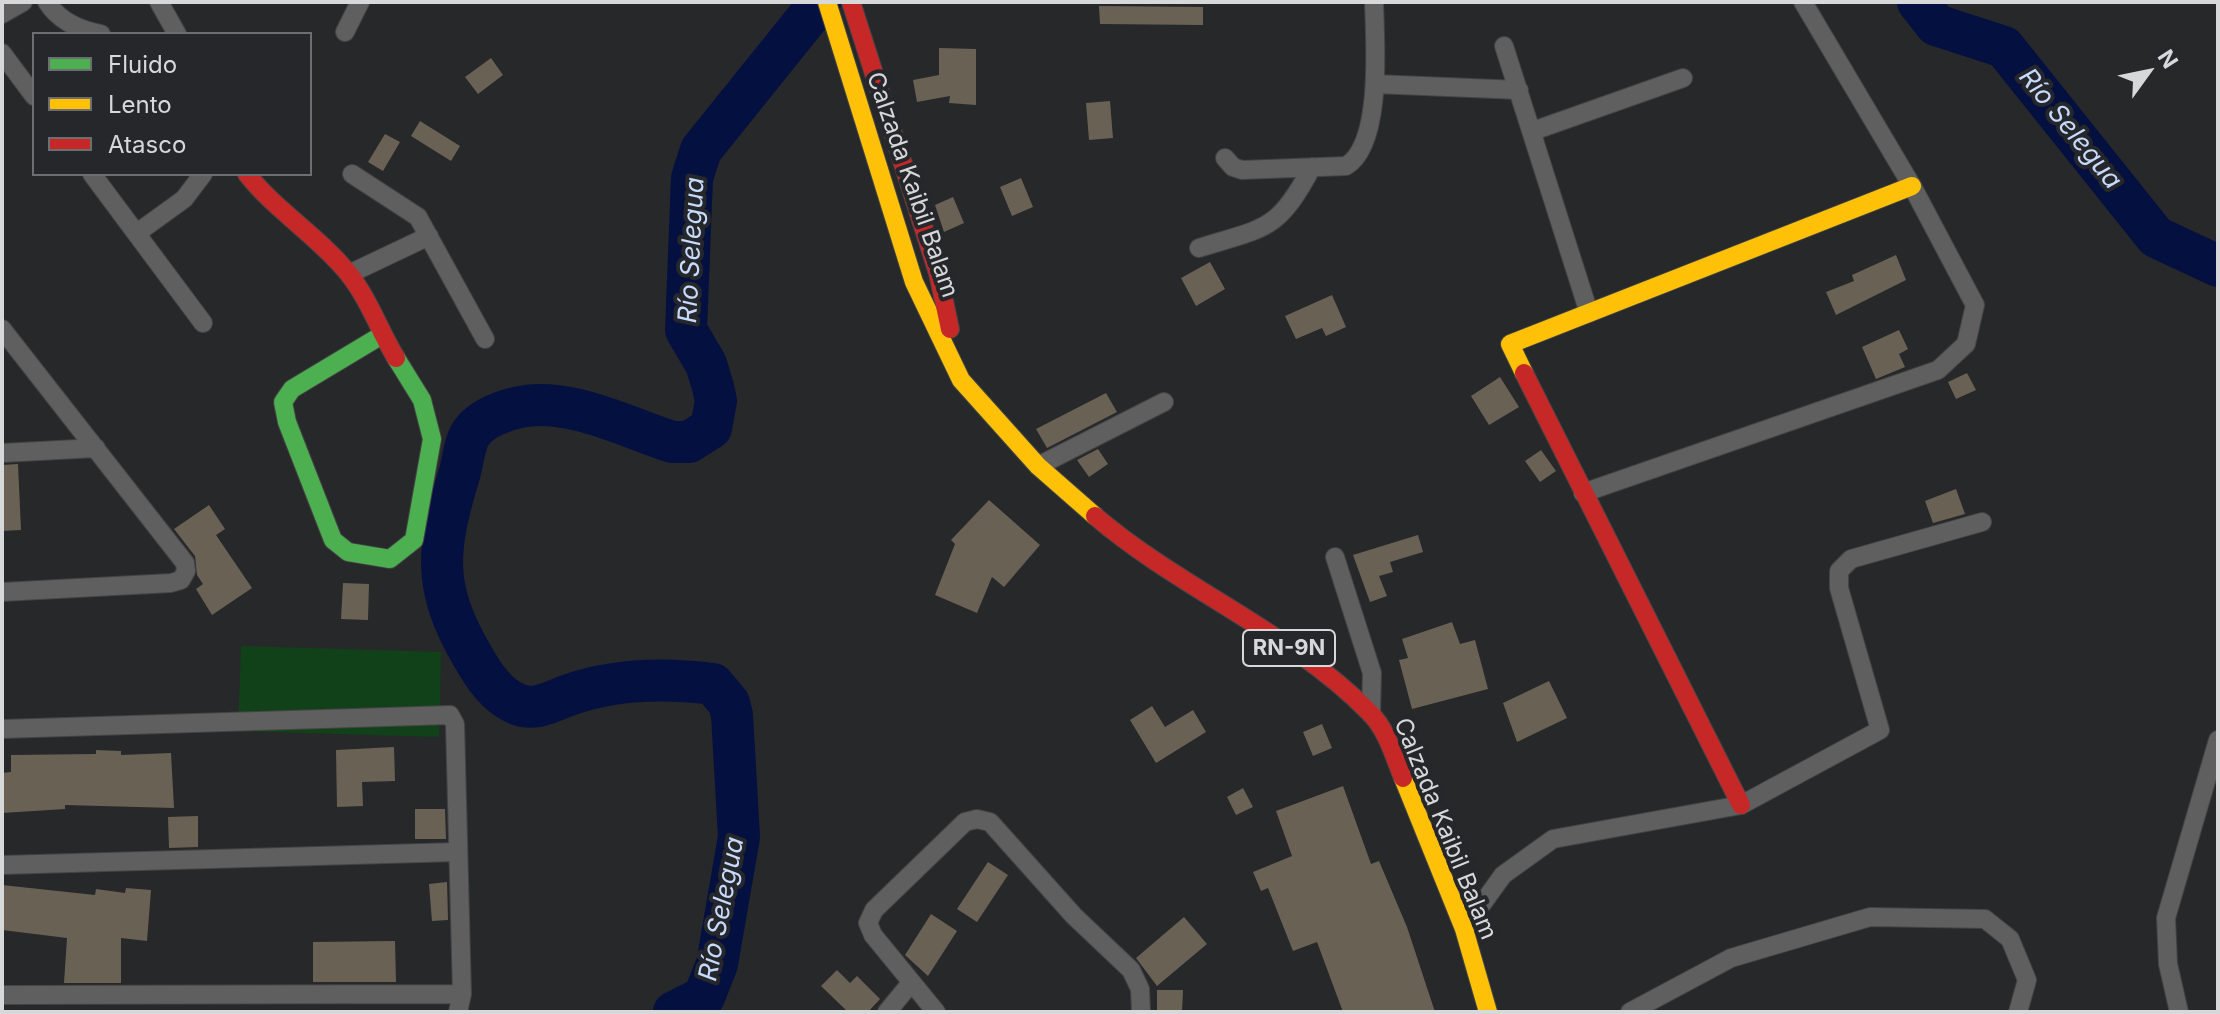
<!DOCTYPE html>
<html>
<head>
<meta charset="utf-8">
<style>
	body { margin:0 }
	#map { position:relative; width:2220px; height:1014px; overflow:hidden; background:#27282a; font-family:Inter,sans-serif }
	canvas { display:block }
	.frame { position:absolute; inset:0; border:4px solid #d7d8da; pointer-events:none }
	.legend { position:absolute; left:32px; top:32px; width:280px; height:144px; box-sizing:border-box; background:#26272b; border:2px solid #6d6e71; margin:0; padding:10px 14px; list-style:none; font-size:24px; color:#d7d8da }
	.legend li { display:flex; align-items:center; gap:16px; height:40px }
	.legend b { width:40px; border:2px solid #6d6e71 }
	.north { position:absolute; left:2108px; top:32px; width:80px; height:80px; -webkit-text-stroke:6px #26272b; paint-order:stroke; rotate:57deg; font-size:22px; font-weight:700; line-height:32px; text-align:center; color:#d7d8da }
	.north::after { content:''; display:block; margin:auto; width:28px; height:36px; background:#d7d8da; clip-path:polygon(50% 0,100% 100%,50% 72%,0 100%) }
</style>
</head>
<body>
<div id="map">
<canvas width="2220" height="1014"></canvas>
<div class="frame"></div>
<ul class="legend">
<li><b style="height:10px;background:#4caf50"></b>Fluido</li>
<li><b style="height:10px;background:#ffc107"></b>Lento</li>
<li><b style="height:10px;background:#c62828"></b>Atasco</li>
</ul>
<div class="north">N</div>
</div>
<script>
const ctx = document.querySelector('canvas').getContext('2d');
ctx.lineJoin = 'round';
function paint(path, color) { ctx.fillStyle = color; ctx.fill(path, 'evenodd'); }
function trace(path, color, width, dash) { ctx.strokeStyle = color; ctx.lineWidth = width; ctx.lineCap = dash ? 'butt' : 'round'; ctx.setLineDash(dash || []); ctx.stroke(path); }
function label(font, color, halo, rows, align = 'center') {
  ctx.font = font + ' Inter,sans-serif'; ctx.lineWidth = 8; ctx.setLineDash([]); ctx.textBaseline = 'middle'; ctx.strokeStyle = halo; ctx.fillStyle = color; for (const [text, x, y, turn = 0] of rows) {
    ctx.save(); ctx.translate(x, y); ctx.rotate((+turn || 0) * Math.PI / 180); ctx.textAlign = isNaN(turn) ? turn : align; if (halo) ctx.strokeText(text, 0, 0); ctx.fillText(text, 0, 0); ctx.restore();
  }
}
paint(new Path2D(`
	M 241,646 L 441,652 L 439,737 L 238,731 Z`), '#114118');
trace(new Path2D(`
	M 1918,2 L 1936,25 L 2004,47 L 2156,237 L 2218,266
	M 674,1012 L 704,997 L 717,964 L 739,837 L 732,715 L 729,703 L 713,684 C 666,678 614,679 569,695 C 552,701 535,712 517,704 C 496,695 484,676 473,657 C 431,586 437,548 460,472 C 463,460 465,441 472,432 C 482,418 505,410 520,407 C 569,397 626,427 672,442 L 689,442 L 711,428 L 716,401 L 713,387 L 706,364 L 686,330 L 692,178 L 701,150 L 820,2`), '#041040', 42);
paint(new Path2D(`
	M 1099,6 L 1203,7 L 1203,25 L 1100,24 Z
	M 939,48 L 976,49 L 976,105 L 949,103 L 950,96 L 917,102 L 913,80 L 939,75 Z
	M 491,58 L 503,75 L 478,94 L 465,77 Z
	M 1110,101 L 1113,138 L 1089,140 L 1086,103 Z
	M 420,121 L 460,146 L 451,161 L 411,136 Z
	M 385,134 L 400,142 L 383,171 L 368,162 Z
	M 1021,178 L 1033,207 L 1012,216 L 1000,187 Z
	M 953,197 L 964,223 L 944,232 L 935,205 Z
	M 1896,255 L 1906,280 L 1836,315 L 1826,292 L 1854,281 L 1852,275 Z
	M 1210,262 L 1225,289 L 1196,306 L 1181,278 Z
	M 1332,295 L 1346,327 L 1326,336 L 1322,328 L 1296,339 L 1285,316 Z
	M 1899,330 L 1908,349 L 1899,354 L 1905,367 L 1876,379 L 1862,347 Z
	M 1967,373 L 1976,390 L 1956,399 L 1948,382 Z
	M 1500,377 L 1519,407 L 1489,425 L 1471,396 Z
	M 1106,393 L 1117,412 L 1047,448 L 1036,429 Z
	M 1098,449 L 1108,464 L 1089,477 L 1077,460 Z
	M 1541,450 L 1556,471 L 1540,482 L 1525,461 Z
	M 18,464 L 21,530 L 2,531 L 2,465 Z
	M 1956,489 L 1965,514 L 1933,523 L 1925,501 Z
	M 989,500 L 1040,545 L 1004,587 L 992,577 L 977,613 L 935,595 L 955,544 L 951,540 Z
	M 209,505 L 225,529 L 216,535 L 252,588 L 212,615 L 196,589 L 203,584 L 197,575 L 195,556 L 174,529 Z
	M 1418,535 L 1423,552 L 1390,562 L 1393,572 L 1379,576 L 1387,596 L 1370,602 L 1353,555 Z
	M 343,583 L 369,584 L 368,620 L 341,619 Z
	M 1452,622 L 1460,644 L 1475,640 L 1488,689 L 1412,709 L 1399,660 L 1408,658 L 1402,639 Z
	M 1549,681 L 1567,718 L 1517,742 L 1503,703 Z
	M 1152,706 L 1165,727 L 1193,710 L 1206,732 L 1156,763 L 1130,720 Z
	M 1322,724 L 1332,748 L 1313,756 L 1303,732 Z
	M 394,747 L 395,781 L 362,782 L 363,806 L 337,807 L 336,750 Z
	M 96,750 L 121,751 L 121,755 L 171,753 L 174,808 L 65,805 L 65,809 L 2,813 L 2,773 L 11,772 L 11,755 L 96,754 Z
	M 1343,786 L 1371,864 L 1379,861 L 1407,927 L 1435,1012 L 1343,1012 L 1317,942 L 1293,951 L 1268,888 L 1261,891 L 1253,872 L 1292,856 L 1276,811 Z
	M 1243,788 L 1253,807 L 1236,815 L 1227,797 Z
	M 415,809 L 445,809 L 446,839 L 415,839 Z
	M 198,816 L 198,847 L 169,848 L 168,817 Z
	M 988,862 L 1008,875 L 977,922 L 957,909 Z
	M 447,882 L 448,920 L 432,921 L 429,884 Z
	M 2,885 L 95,895 L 96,889 L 125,893 L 126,888 L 151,890 L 147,941 L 121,938 L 121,983 L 64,983 L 67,938 L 2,930 Z
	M 931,914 L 957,931 L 928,976 L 905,955 Z
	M 1184,917 L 1207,944 L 1157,986 L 1136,958 Z
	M 395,941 L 396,982 L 313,982 L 313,942 Z
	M 837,970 L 850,983 L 857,976 L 880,999 L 868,1012 L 848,1012 L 821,986 Z
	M 1157,990 L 1183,990 L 1182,1012 L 1157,1012 Z`), '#6a6155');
const street = new Path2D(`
	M 47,2 C 59,21 79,30 101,34
	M 159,2 L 177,34
	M 2,14 L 23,2
	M 345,32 L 360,2
	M 1504,46 L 1589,313
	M 2,53 L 34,96
	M 1375,84 L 1519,90
	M 1533,131 L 1683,78
	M 1225,158 L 1233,167 L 1242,170 L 1346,166 C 1383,144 1375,42 1374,2
	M 92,174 L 203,323
	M 352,174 L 418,217 L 485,339
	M 137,233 L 184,199 L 203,174
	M 1199,248 C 1266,227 1277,232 1312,167
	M 349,274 L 429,236
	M 2,329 L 185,563 L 186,571 L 181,580 L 171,583 L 2,592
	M 2,453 L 96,448
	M 1038,466 L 1164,402
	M 1583,493 L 1938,370 L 1966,344 L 1975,305 L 1912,186 L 1803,2
	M 1335,557 L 1372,673 L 1371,714
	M 2,729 L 450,715 L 455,724 L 462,994 L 458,1012
	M 2,865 L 457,852
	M 1464,929 L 1503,875 L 1553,839 L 1741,805 L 1880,730 L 1839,588 L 1839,571 L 1851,559 L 1982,522
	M 2,995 L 462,994
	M 887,1012 L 911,983
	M 936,1012 L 873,935 L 868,923 L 874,910 L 965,822 L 977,819 L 990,822 L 1074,916 L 1131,970 L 1140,989 L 1141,1012
	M 1630,1012 L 1731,958 L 1870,917 L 1985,919 L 2010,939 L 2027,980 L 2018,1012
	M 2179,1012 L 2168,964 L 2166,918 L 2218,740`);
const fast = new Path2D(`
	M 382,335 L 292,389 L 283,402 L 287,422 L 333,540 L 348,552 L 390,559 L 414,540 L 432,439 L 422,400 L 396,358`);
const slow = new Path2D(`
	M 827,2 L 914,282 L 961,380 L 1038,466 L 1095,516
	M 1524,373 L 1510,344 L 1912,186
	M 1403,778 L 1464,929 L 1488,1012`);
const jam = new Path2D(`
	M 851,2 L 938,273 L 950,329
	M 247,174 C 276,211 318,236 348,273 C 369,299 379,330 396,358
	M 1524,373 L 1741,805
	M 1095,516 C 1180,589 1291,632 1370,713 C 1387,730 1394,756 1403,778`);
trace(street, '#444445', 20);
trace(fast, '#444445', 20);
trace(slow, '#444445', 20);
trace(jam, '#444445', 20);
trace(street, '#5f5f60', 18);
trace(fast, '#4caf50', 18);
trace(slow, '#ffc107', 18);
trace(jam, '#c62828', 18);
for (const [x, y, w] of [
	[1289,648,92]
]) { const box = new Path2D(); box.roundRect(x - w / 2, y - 18, w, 36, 6); ctx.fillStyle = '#26272b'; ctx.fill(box); trace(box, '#d7d8da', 2); }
label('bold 22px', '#d7d8da', null, [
	["RN-9N",1289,648]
]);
label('24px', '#d7d8da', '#26272b', [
	["Calzada Kaibil Balam",912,185,71],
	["Calzada Kaibil Balam",1445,829,68]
]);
label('italic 26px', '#c6dbfd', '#26272b', [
	["Río Selegua",2070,129,51],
	["Río Selegua",692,250,-87],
	["Río Selegua",722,909,-79]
]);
</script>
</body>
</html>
